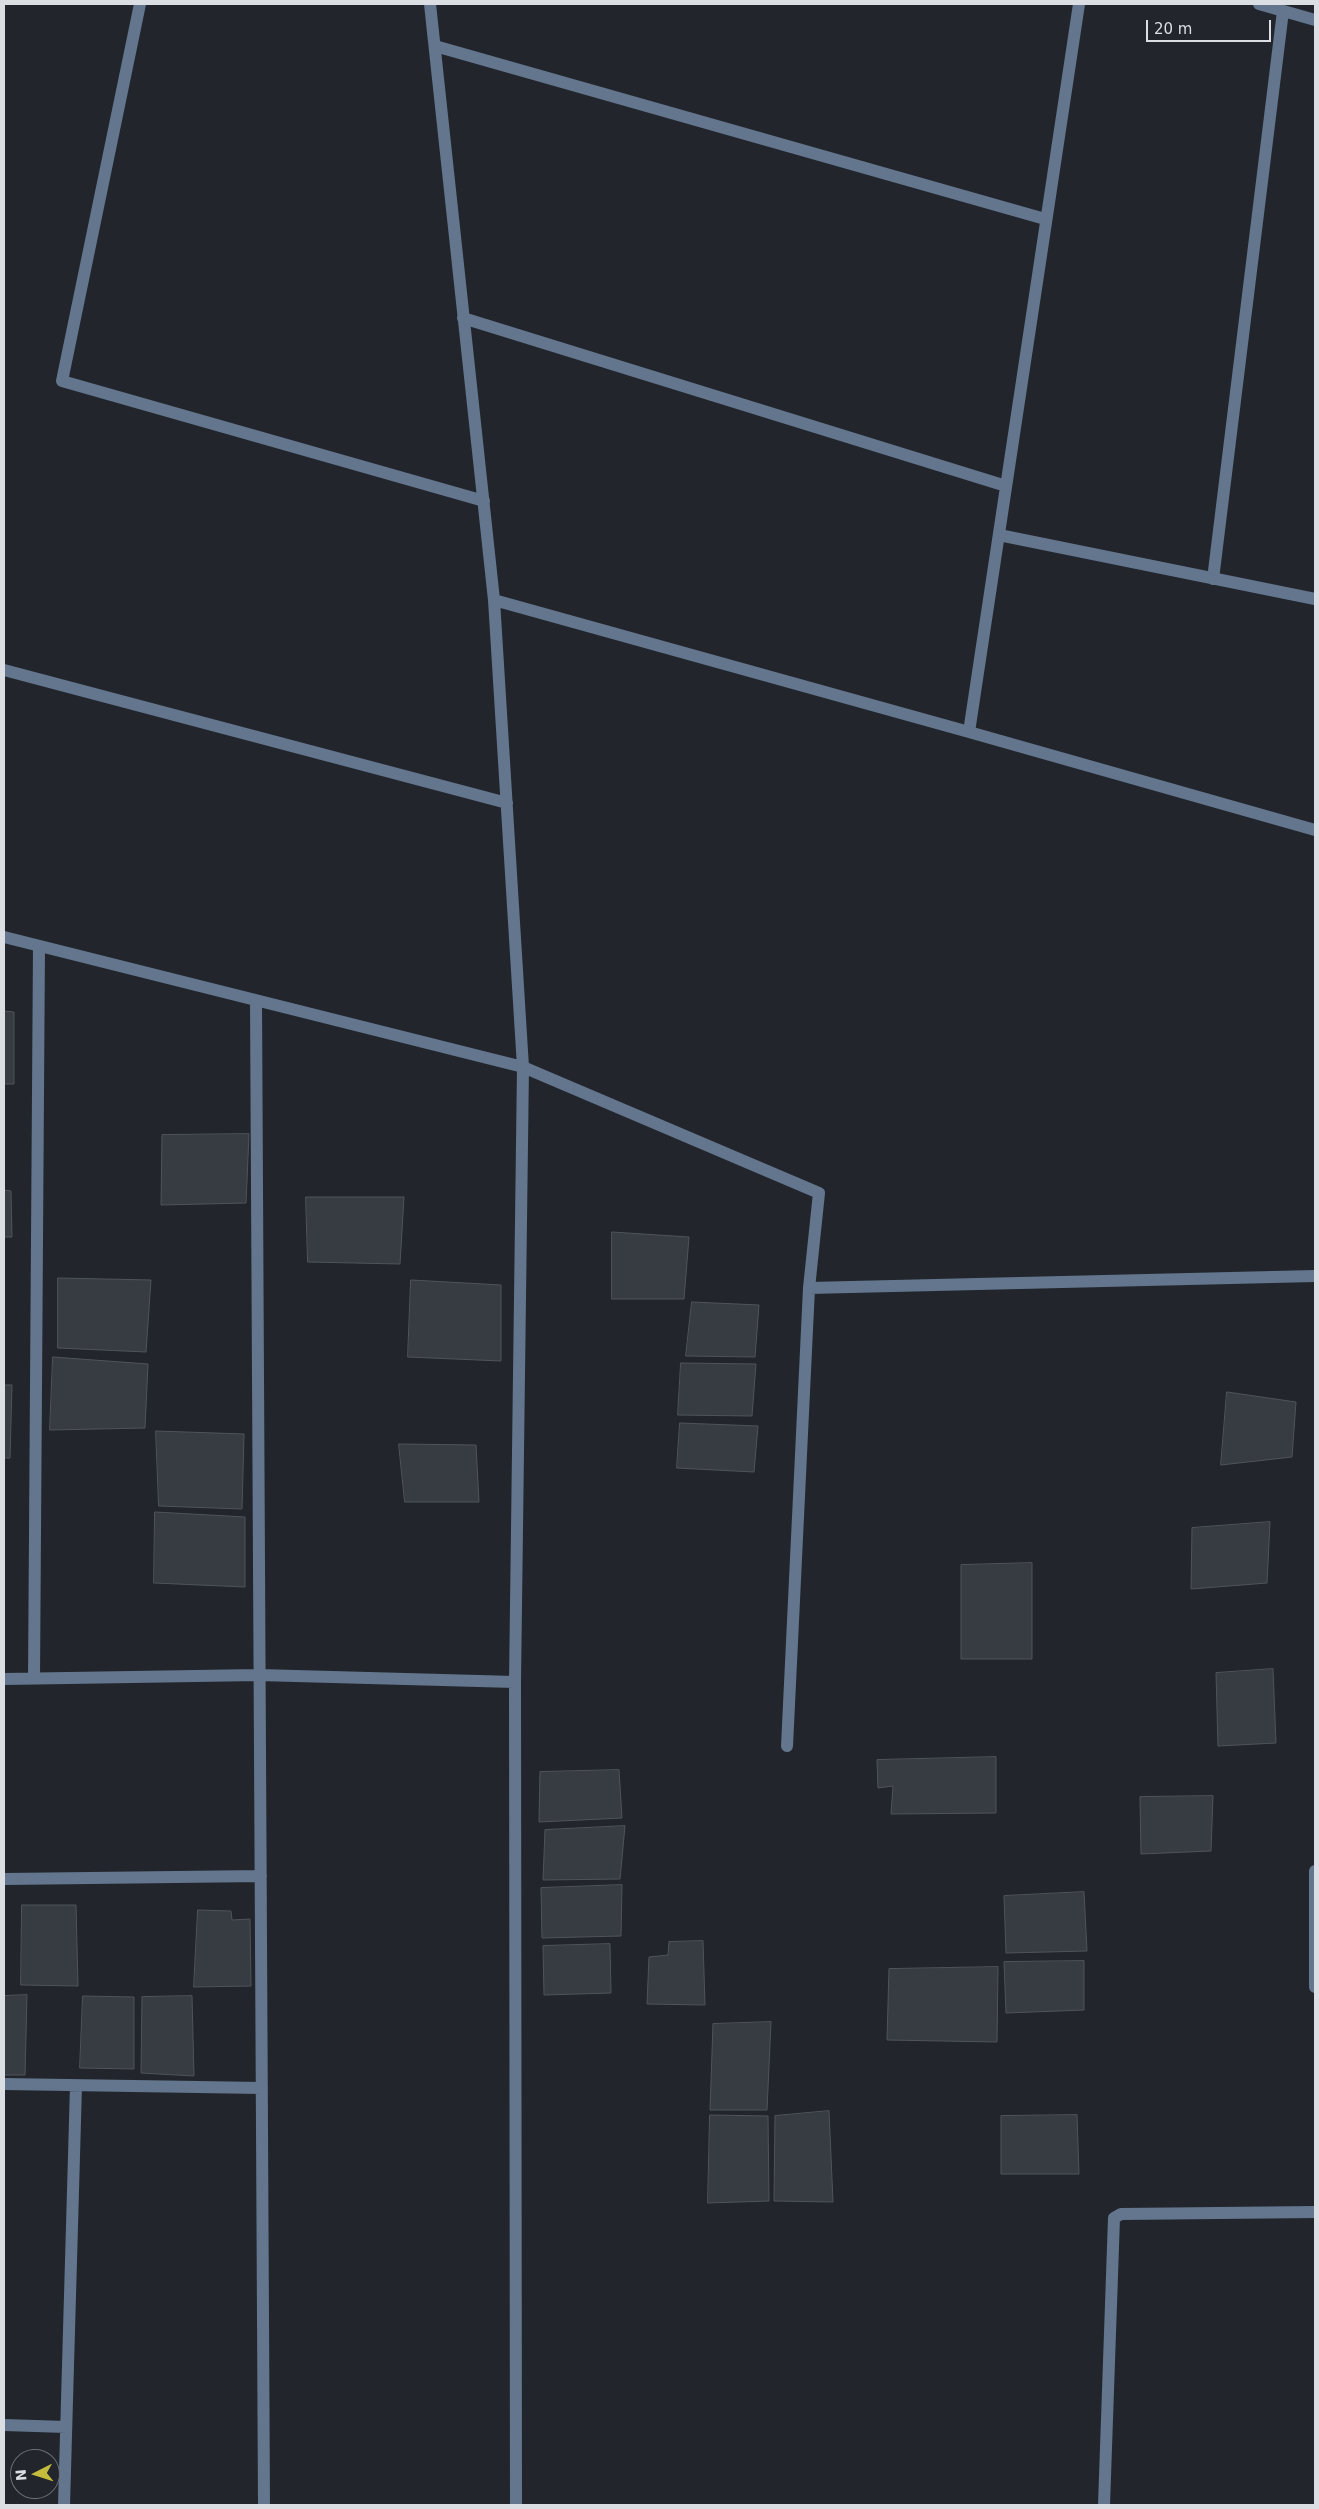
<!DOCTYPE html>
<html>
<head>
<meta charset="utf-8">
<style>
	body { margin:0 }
	#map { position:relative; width:1319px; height:2509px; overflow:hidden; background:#22262c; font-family:"DejaVu Sans",sans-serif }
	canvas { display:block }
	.frame { position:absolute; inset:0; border:5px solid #dbdfe3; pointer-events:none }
	.north { position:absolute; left:10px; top:2449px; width:50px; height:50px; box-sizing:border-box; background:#22262c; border:1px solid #6c7075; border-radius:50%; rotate:265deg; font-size:14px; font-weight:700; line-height:20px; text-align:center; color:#dbdfe3 }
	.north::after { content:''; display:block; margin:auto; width:18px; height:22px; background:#c5bc3d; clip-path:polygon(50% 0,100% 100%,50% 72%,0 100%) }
	.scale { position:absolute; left:1146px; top:20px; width:125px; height:22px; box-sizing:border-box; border:2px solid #dbdfe3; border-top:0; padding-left:6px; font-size:15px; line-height:18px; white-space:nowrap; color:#dbdfe3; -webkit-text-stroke:4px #22262c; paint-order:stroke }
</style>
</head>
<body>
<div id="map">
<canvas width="1319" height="2509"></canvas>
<div class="frame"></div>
<div class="north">N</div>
<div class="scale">20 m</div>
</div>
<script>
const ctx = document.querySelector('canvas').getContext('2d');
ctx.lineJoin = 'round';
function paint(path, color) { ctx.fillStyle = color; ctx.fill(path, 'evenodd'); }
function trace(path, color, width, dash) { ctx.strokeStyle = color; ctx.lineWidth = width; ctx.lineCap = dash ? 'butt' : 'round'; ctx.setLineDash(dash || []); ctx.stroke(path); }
const building = new Path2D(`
	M 4,1011 L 14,1012 L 14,1084 L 4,1084 Z
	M 249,1134 L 246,1203 L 161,1205 L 162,1135 Z
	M 4,1190 L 11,1191 L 12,1237 L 4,1237 Z
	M 306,1197 L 404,1197 L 400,1264 L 308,1262 Z
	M 612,1232 L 689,1237 L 684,1299 L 612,1299 Z
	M 58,1278 L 151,1280 L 146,1352 L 58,1348 Z
	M 411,1280 L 501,1285 L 501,1361 L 408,1357 Z
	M 692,1302 L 759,1305 L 755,1357 L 686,1356 Z
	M 53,1357 L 148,1364 L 145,1428 L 50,1430 Z
	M 681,1363 L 756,1364 L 752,1416 L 678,1415 Z
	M 4,1385 L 12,1385 L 10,1458 L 4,1458 Z
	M 1227,1392 L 1296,1402 L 1292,1457 L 1221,1465 Z
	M 680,1423 L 758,1426 L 754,1472 L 677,1468 Z
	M 156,1431 L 244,1434 L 242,1509 L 159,1506 Z
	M 399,1444 L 476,1445 L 479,1502 L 405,1502 Z
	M 155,1512 L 245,1517 L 245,1587 L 154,1583 Z
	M 1270,1522 L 1267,1583 L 1191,1589 L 1192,1528 Z
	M 1032,1563 L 1032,1659 L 961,1659 L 961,1565 Z
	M 1273,1669 L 1276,1743 L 1218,1746 L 1216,1673 Z
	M 996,1757 L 996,1813 L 891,1814 L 893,1786 L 878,1788 L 877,1760 Z
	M 619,1770 L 622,1818 L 539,1822 L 540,1772 Z
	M 1213,1796 L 1211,1851 L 1141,1854 L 1140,1797 Z
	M 625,1826 L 620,1879 L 543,1880 L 545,1830 Z
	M 622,1885 L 621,1936 L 542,1938 L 541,1888 Z
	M 1084,1892 L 1087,1951 L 1006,1953 L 1004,1896 Z
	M 22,1905 L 76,1905 L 78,1986 L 21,1985 Z
	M 198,1910 L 231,1911 L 232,1920 L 250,1919 L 251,1986 L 194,1987 Z
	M 703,1941 L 705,2005 L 647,2004 L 649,1957 L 668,1955 L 669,1942 Z
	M 610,1944 L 611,1993 L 544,1995 L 543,1946 Z
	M 1084,1961 L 1084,2010 L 1006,2013 L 1004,1962 Z
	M 998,1967 L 997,2042 L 887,2040 L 889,1969 Z
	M 27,1995 L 25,2075 L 4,2075 L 4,1996 Z
	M 83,1996 L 134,1997 L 134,2069 L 80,2068 Z
	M 192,1996 L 194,2076 L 141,2073 L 142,1997 Z
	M 771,2022 L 767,2110 L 710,2110 L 713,2024 Z
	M 829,2111 L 833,2202 L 774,2201 L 775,2116 Z
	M 710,2115 L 768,2116 L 769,2201 L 708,2203 Z
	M 1077,2115 L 1079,2174 L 1001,2174 L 1001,2116 Z`);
paint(building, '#373c42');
trace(building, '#4f545b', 1);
trace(new Path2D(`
	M 140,4 L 62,381 L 484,501
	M 430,4 L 494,600 L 523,1067 L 515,1682 L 516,2505
	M 1259,4 L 1315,20
	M 435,46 L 1045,219
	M 463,318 L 1006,486
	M 999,535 L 1315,599
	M 1213,579 L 1283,11
	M 494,600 L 969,732 L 1079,4
	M 4,670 L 507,803
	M 969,732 L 1315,830
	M 4,937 L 523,1067 L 819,1193 L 809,1288 L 1315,1276
	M 256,1000 L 264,2505
	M 34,1678 L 39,946
	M 4,1679 L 259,1675 L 515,1682
	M 787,1746 L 809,1288
	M 1315,1871 L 1315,1987
	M 4,1879 L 261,1876
	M 4,2084 L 262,2088
	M 4,2425 L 66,2427
	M 64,2505 L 76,2086
	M 1104,2505 L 1114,2218 L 1121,2214 L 1315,2212`), '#63768e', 12);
</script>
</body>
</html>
